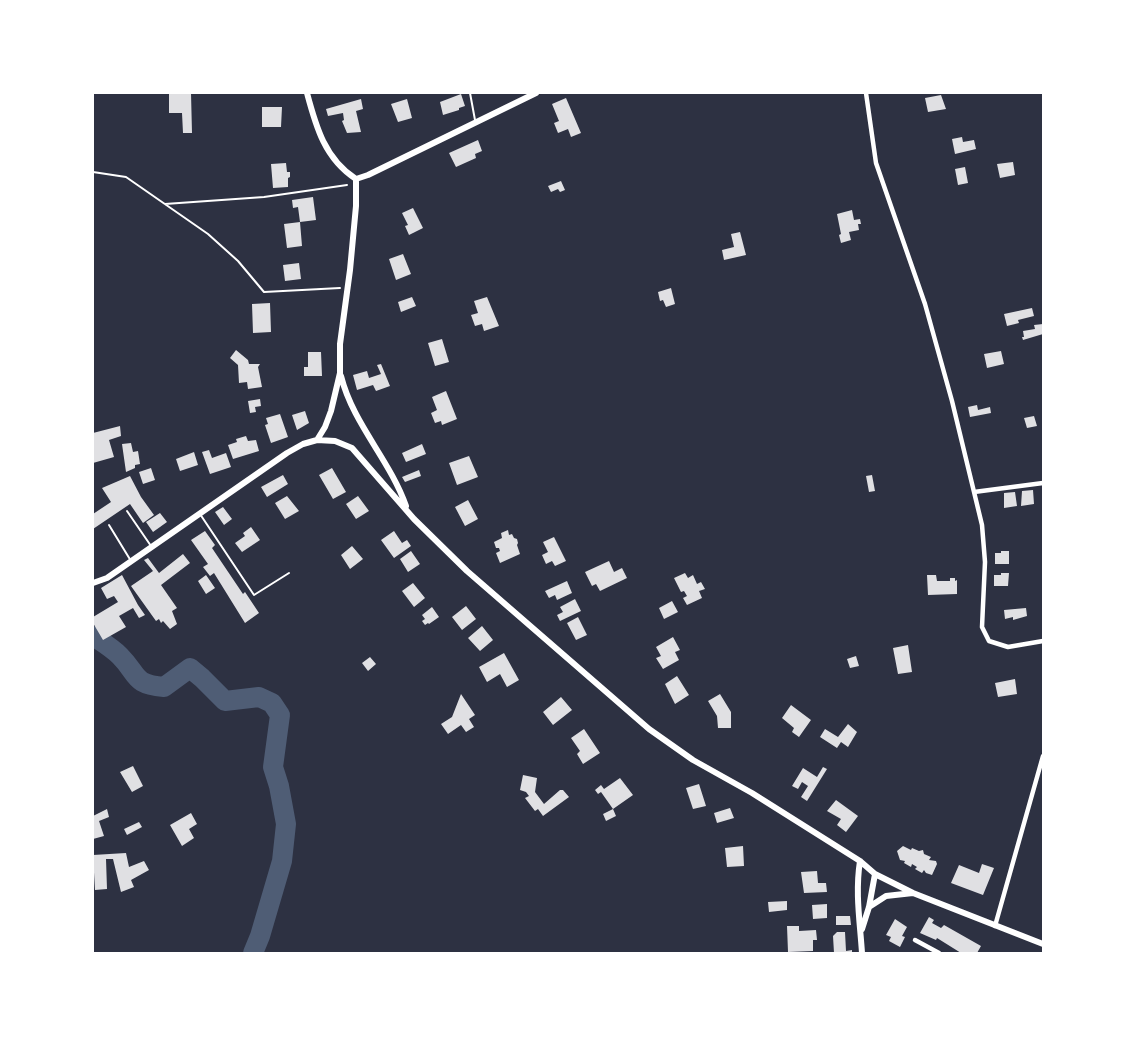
<!DOCTYPE html>
<html>
<head>
<meta charset="utf-8">
<style>
	body { margin:0 }
	#map { position:relative; width:1136px; height:1046px; overflow:hidden; background:#2d3142; font-family:Commissioner,sans-serif }
	canvas { display:block }
	.frame { position:absolute; inset:0; border:94px solid #fff; pointer-events:none }
</style>
</head>
<body>
<div id="map">
<canvas width="1136" height="1046"></canvas>
<div class="frame"></div>
</div>
<script>
const ctx = document.querySelector('canvas').getContext('2d');
ctx.lineJoin = 'round';
function trace(path, color, width, dash) { ctx.strokeStyle = color; ctx.lineWidth = width; ctx.lineCap = dash ? 'butt' : 'round'; ctx.setLineDash(dash || []); ctx.stroke(path); }
function paint(path, color) { ctx.fillStyle = color; ctx.fill(path, 'evenodd'); }
trace(new Path2D(`
	M 93,636 C 102,642 112,648 120,656 C 139,675 132,684 164,687 L 190,668 L 202,678 L 225,701 L 259,697 L 272,703 L 280,715 L 273,767 L 279,786 L 286,824 L 282,861 L 260,936 L 253,953`), '#4f5d75', 20);
paint(new Path2D(`
	M 169,93 L 191,93 L 192,133 L 183,133 L 182,113 L 169,113 Z
	M 461,94 L 465,106 L 459,108 L 459,110 L 443,115 L 440,102 Z
	M 941,95 L 946,109 L 928,112 L 925,98 Z
	M 566,98 L 581,133 L 571,137 L 568,129 L 558,133 L 554,123 L 559,121 L 552,104 Z
	M 361,99 L 363,109 L 356,111 L 361,132 L 347,133 L 342,121 L 344,120 L 343,113 L 328,116 L 326,109 Z
	M 407,99 L 412,118 L 398,122 L 391,104 Z
	M 262,107 L 282,107 L 281,127 L 262,127 Z
	M 962,137 L 963,142 L 974,140 L 976,149 L 955,154 L 952,139 Z
	M 478,140 L 482,151 L 475,154 L 476,158 L 456,167 L 449,153 Z
	M 1013,162 L 1015,175 L 1000,178 L 997,164 Z
	M 286,163 L 287,172 L 290,172 L 290,177 L 288,178 L 288,187 L 273,188 L 271,164 Z
	M 965,167 L 968,183 L 958,185 L 955,169 Z
	M 561,181 L 565,190 L 560,192 L 558,189 L 551,192 L 548,186 Z
	M 313,197 L 316,220 L 300,222 L 298,207 L 293,208 L 292,200 Z
	M 413,208 L 423,228 L 409,235 L 405,226 L 408,225 L 402,213 Z
	M 852,210 L 854,220 L 860,219 L 861,224 L 858,224 L 859,230 L 849,232 L 851,240 L 841,243 L 839,235 L 841,234 L 837,214 Z
	M 300,222 L 302,246 L 287,248 L 284,224 Z
	M 740,232 L 746,255 L 724,260 L 722,250 L 734,247 L 731,234 Z
	M 403,254 L 411,274 L 396,280 L 389,259 Z
	M 299,263 L 301,279 L 285,281 L 283,265 Z
	M 671,288 L 675,304 L 666,307 L 663,300 L 660,301 L 658,292 Z
	M 412,297 L 416,306 L 401,312 L 398,302 Z
	M 487,297 L 499,326 L 484,331 L 482,324 L 475,326 L 471,315 L 478,313 L 474,301 Z
	M 270,303 L 271,332 L 253,333 L 252,304 Z
	M 1032,308 L 1034,316 L 1018,320 L 1019,323 L 1007,326 L 1004,314 Z
	M 1043,324 L 1043,334 L 1023,340 L 1022,337 L 1024,337 L 1023,331 L 1035,329 L 1034,325 Z
	M 442,339 L 449,362 L 435,366 L 428,343 Z
	M 236,350 L 248,360 L 249,364 L 260,364 L 258,367 L 262,387 L 248,389 L 247,382 L 239,383 L 238,365 L 230,358 Z
	M 1001,351 L 1004,364 L 987,368 L 984,354 Z
	M 308,352 L 321,352 L 322,376 L 304,376 L 304,367 L 308,367 Z
	M 381,364 L 390,386 L 376,391 L 373,385 L 357,390 L 353,375 L 367,371 L 369,378 L 381,374 L 377,365 Z
	M 446,391 L 457,419 L 442,425 L 441,421 L 435,423 L 431,413 L 437,410 L 432,397 Z
	M 260,399 L 261,406 L 255,407 L 256,412 L 250,413 L 248,401 Z
	M 977,405 L 978,410 L 990,407 L 991,413 L 970,417 L 968,407 Z
	M 305,411 L 309,423 L 297,430 L 292,415 Z
	M 280,414 L 288,437 L 271,443 L 265,425 L 268,424 L 266,418 Z
	M 1034,416 L 1037,426 L 1027,428 L 1024,418 Z
	M 120,426 L 121,436 L 109,440 L 114,457 L 93,463 L 93,433 Z
	M 246,436 L 248,441 L 256,440 L 259,451 L 233,459 L 228,445 L 237,442 L 236,439 Z
	M 131,443 L 133,452 L 138,451 L 140,464 L 135,465 L 135,468 L 126,472 L 122,444 Z
	M 422,444 L 426,454 L 406,462 L 402,453 Z
	M 209,450 L 212,458 L 226,453 L 231,467 L 210,474 L 202,452 Z
	M 194,452 L 198,465 L 180,471 L 176,459 Z
	M 469,456 L 478,477 L 457,485 L 449,463 Z
	M 151,468 L 155,480 L 143,484 L 139,472 Z
	M 332,468 L 346,492 L 333,499 L 319,475 Z
	M 419,470 L 421,476 L 405,482 L 402,477 Z
	M 283,475 L 288,484 L 267,497 L 261,487 Z
	M 872,475 L 875,491 L 869,492 L 866,476 Z
	M 130,476 L 141,497 L 154,515 L 143,523 L 130,504 L 93,529 L 93,514 L 111,502 L 102,488 Z
	M 1033,490 L 1034,504 L 1021,506 L 1022,491 Z
	M 1015,492 L 1017,506 L 1004,508 L 1004,493 Z
	M 287,496 L 299,511 L 285,519 L 275,503 Z
	M 358,496 L 369,511 L 356,519 L 346,504 Z
	M 468,500 L 478,519 L 465,526 L 455,507 Z
	M 223,507 L 232,519 L 224,525 L 215,512 Z
	M 160,513 L 167,522 L 153,532 L 146,522 Z
	M 251,527 L 260,540 L 242,552 L 235,543 L 245,536 L 243,533 Z
	M 508,530 L 509,535 L 512,534 L 514,538 L 517,539 L 518,543 L 517,545 L 520,554 L 500,563 L 496,553 L 500,551 L 499,548 L 496,548 L 494,542 L 502,538 L 501,533 Z
	M 205,531 L 215,545 L 212,548 L 243,594 L 245,592 L 259,613 L 245,623 L 214,573 L 210,576 L 203,567 L 208,564 L 191,540 Z
	M 394,531 L 402,543 L 407,540 L 411,546 L 394,558 L 381,540 Z
	M 554,537 L 566,561 L 555,566 L 552,561 L 546,564 L 542,555 L 548,552 L 543,542 Z
	M 352,546 L 363,559 L 350,569 L 341,555 Z
	M 411,551 L 420,564 L 408,572 L 400,559 Z
	M 1001,551 L 1009,551 L 1009,564 L 995,564 L 995,553 L 1001,553 Z
	M 183,554 L 190,563 L 161,585 L 177,608 L 172,611 L 177,624 L 170,629 L 163,621 L 161,623 L 159,619 L 156,621 L 131,586 L 153,571 L 144,560 L 148,558 L 159,573 Z
	M 609,561 L 614,572 L 622,568 L 627,578 L 600,591 L 596,584 L 592,586 L 585,572 Z
	M 685,573 L 688,578 L 693,575 L 697,584 L 701,582 L 705,589 L 699,591 L 702,598 L 687,605 L 683,598 L 687,596 L 684,591 L 681,592 L 674,578 Z
	M 1001,573 L 1009,573 L 1008,586 L 994,586 L 994,575 L 1001,575 Z
	M 122,575 L 138,605 L 145,615 L 139,618 L 133,608 L 119,616 L 126,627 L 103,640 L 93,623 L 93,617 L 118,602 L 114,596 L 107,599 L 101,588 Z
	M 206,575 L 215,588 L 206,594 L 198,581 Z
	M 927,575 L 936,575 L 937,581 L 950,581 L 950,578 L 955,578 L 955,581 L 957,580 L 957,594 L 928,595 Z
	M 567,581 L 572,593 L 557,600 L 555,595 L 549,598 L 545,591 Z
	M 413,583 L 425,598 L 414,607 L 402,591 Z
	M 575,599 L 581,611 L 560,621 L 557,615 L 563,612 L 560,607 Z
	M 672,601 L 678,612 L 664,619 L 659,608 Z
	M 466,606 L 476,619 L 462,630 L 452,617 Z
	M 432,607 L 439,617 L 429,624 L 428,623 L 425,625 L 422,621 L 425,619 L 422,615 Z
	M 1026,608 L 1027,616 L 1013,620 L 1013,617 L 1005,619 L 1004,610 Z
	M 578,617 L 587,635 L 576,640 L 567,623 Z
	M 482,626 L 493,640 L 480,651 L 468,638 Z
	M 673,637 L 680,650 L 675,652 L 679,660 L 663,669 L 656,658 L 661,656 L 656,647 Z
	M 908,645 L 912,672 L 898,674 L 893,648 Z
	M 504,653 L 519,680 L 507,687 L 500,674 L 487,682 L 479,667 Z
	M 856,656 L 859,666 L 850,668 L 847,659 Z
	M 370,657 L 376,664 L 368,671 L 362,663 Z
	M 677,676 L 689,695 L 675,704 L 665,684 Z
	M 1015,679 L 1017,694 L 998,697 L 995,683 Z
	M 461,694 L 475,715 L 469,719 L 474,727 L 466,732 L 461,725 L 448,734 L 441,724 L 452,717 Z
	M 720,694 L 731,712 L 731,728 L 718,728 L 717,716 L 708,701 Z
	M 561,697 L 572,710 L 553,725 L 543,712 Z
	M 791,705 L 811,720 L 799,737 L 792,732 L 794,728 L 782,718 Z
	M 848,724 L 857,732 L 848,747 L 841,742 L 837,748 L 820,737 L 825,729 L 838,737 Z
	M 584,729 L 600,753 L 583,764 L 577,754 L 580,751 L 571,738 Z
	M 133,766 L 143,786 L 132,792 L 120,772 Z
	M 823,767 L 827,769 L 807,801 L 801,797 L 808,786 L 802,782 L 798,789 L 792,786 L 803,768 L 817,777 Z
	M 523,775 L 537,778 L 535,792 L 544,804 L 560,790 L 563,790 L 569,797 L 543,816 L 538,809 L 535,811 L 525,798 L 529,796 L 526,792 L 520,790 Z
	M 620,778 L 633,795 L 613,809 L 616,816 L 606,821 L 603,814 L 613,809 L 601,792 L 598,794 L 595,790 L 601,785 L 604,789 Z
	M 699,784 L 706,806 L 693,809 L 686,788 Z
	M 836,800 L 858,816 L 846,832 L 837,825 L 841,819 L 827,811 Z
	M 730,808 L 734,818 L 717,823 L 714,813 Z
	M 107,809 L 109,817 L 99,821 L 104,836 L 93,839 L 93,816 Z
	M 191,813 L 197,824 L 189,829 L 194,838 L 182,846 L 170,825 Z
	M 139,822 L 142,827 L 127,835 L 124,829 Z
	M 743,846 L 744,866 L 727,867 L 725,848 Z
	M 903,846 L 911,850 L 912,848 L 919,851 L 923,850 L 924,854 L 931,857 L 929,860 L 936,861 L 937,864 L 932,875 L 926,873 L 924,870 L 922,873 L 915,869 L 917,867 L 912,864 L 911,867 L 904,863 L 905,861 L 900,860 L 897,851 Z
	M 126,853 L 129,867 L 144,861 L 149,870 L 131,880 L 134,887 L 121,892 L 113,859 L 106,859 L 107,889 L 95,890 L 93,855 Z
	M 982,864 L 994,868 L 983,895 L 951,883 L 959,865 L 979,873 Z
	M 817,871 L 818,883 L 826,883 L 827,892 L 804,893 L 801,872 Z
	M 787,901 L 787,910 L 769,912 L 768,902 Z
	M 827,904 L 827,918 L 813,919 L 812,905 Z
	M 836,916 L 850,916 L 851,925 L 836,925 Z
	M 929,917 L 934,920 L 932,923 L 941,928 L 944,925 L 981,946 L 977,953 L 961,953 L 937,938 L 936,940 L 920,933 Z
	M 895,919 L 907,927 L 902,936 L 905,937 L 900,947 L 889,941 L 891,937 L 886,935 Z
	M 787,926 L 799,926 L 799,931 L 816,930 L 817,940 L 813,940 L 813,951 L 788,952 Z
	M 837,932 L 845,932 L 846,951 L 852,950 L 852,953 L 834,953 L 833,936 Z`), '#e0e0e3');
trace(new Path2D(`
	M 93,172 L 126,177 L 208,234 L 238,261 L 264,292 L 340,288
	M 165,204 L 264,197 L 347,185`), '#fff', 2);
trace(new Path2D(`
	M 470,93 L 475,120
	M 127,511 L 151,546
	M 200,514 L 254,595 L 289,573
	M 109,525 L 131,561`), '#fff', 2);
trace(new Path2D(`
	M 866,93 L 876,163 L 925,304 L 952,401 L 982,525 L 985,562 L 982,627 L 989,641 L 1008,647 L 1043,641
	M 974,492 L 1043,483
	M 995,926 L 1043,756
	M 915,940 L 939,953`), '#fff', 4.5);
trace(new Path2D(`
	M 307,93 C 316,127 325,159 356,179
	M 356,179 L 368,175 L 536,93
	M 341,376 C 353,424 390,460 406,506
	M 317,440 L 325,427 L 331,411 L 340,373 L 340,344 L 350,270 L 356,206 L 356,179
	M 93,583 L 107,578 L 287,453 L 303,444 L 317,440 L 335,441 L 352,448 L 414,519 L 467,571 L 649,729 L 693,760 L 752,793 L 860,861 L 875,874 L 913,893 L 1043,944
	M 860,861 C 855,893 860,922 862,953
	M 869,907 L 886,896 L 913,893
	M 862,929 L 869,907 L 875,874`), '#fff', 6);
</script>
</body>
</html>
